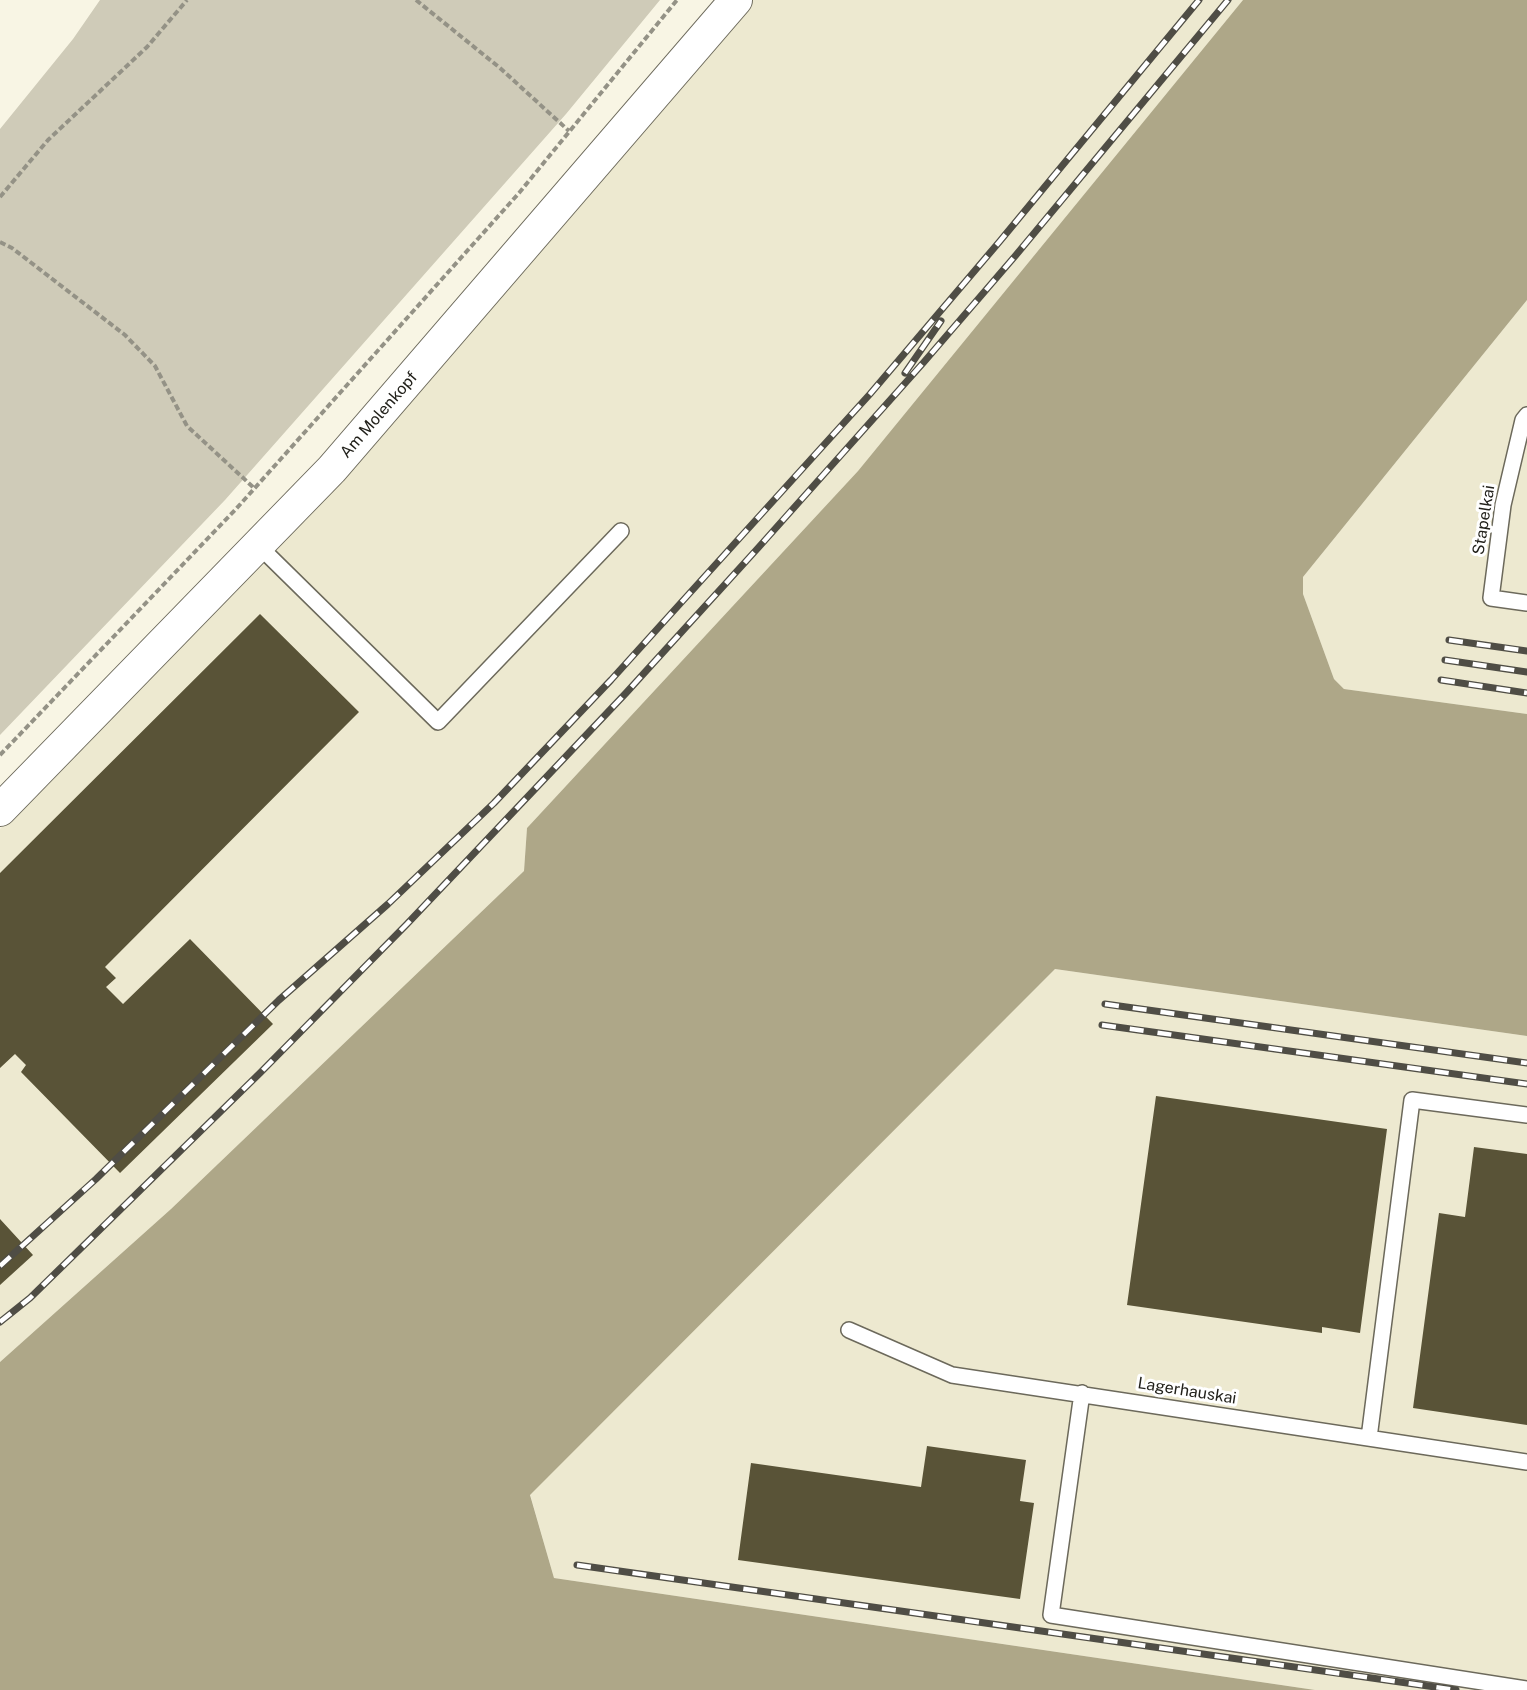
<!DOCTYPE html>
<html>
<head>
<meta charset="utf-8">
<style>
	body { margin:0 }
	canvas { display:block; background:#f8f5e4 }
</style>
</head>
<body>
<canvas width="1527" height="1690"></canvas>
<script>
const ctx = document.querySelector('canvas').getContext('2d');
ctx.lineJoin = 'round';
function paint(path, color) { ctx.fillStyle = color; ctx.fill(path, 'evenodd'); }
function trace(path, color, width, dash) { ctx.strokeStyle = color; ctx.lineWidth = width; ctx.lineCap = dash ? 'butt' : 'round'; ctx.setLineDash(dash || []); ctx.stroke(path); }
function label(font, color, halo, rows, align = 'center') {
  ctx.font = font + ' "Public Sans",sans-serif'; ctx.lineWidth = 6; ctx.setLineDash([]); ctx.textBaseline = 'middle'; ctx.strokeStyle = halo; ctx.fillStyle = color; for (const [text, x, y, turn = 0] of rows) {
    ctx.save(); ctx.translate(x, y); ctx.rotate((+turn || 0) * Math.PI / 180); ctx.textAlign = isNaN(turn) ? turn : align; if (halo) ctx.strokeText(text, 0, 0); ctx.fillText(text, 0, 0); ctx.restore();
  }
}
paint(new Path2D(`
	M 748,0 L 1243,0 L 858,471 L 527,828 L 524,871 L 171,1209 L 0,1362 L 0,829 L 242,585 L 526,269 Z
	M 1527,300 L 1527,714 L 1344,689 L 1334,679 L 1303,594 L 1303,577 Z
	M 1055,969 L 1527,1036 L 1527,1690 L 1315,1690 L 554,1578 L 530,1494 Z`), '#ede9d0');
paint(new Path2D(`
	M 100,0 L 660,0 L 566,114 L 225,500 L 0,735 L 0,129 L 73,39 Z`), '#cfcbb8');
paint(new Path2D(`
	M 1243,0 L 1527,0 L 1527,300 L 1303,577 L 1303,594 L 1334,679 L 1344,689 L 1527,714 L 1527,1036 L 1055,969 L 530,1495 L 554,1578 L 1315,1690 L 0,1690 L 0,1362 L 171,1209 L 524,871 L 527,828 L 858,471 Z`), '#aea788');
paint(new Path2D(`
	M 260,614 L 359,712 L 105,967 L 116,978 L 106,987 L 123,1004 L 190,939 L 273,1024 L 120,1173 L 21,1072 L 26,1065 L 15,1054 L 0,1068 L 0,873 Z
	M 1156,1096 L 1387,1129 L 1360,1333 L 1322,1327 L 1322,1333 L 1127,1305 Z
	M 1474,1147 L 1527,1154 L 1527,1425 L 1413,1408 L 1439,1213 L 1465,1217 Z
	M 0,1219 L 33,1255 L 0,1285 Z
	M 927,1446 L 1026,1460 L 1020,1501 L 1034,1503 L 1020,1599 L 738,1560 L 751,1463 L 921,1487 Z`), '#595337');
const service = new Path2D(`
	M 1527,415 L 1523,420 L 1503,505 L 1491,598 L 1527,603
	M 259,546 L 438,722 L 621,531
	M 849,1330 L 952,1375 L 1527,1462
	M 1082,1393 L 1051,1615 L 1527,1689
	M 1369,1438 L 1412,1100 L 1527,1115`);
const minor = new Path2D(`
	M 0,810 L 332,469 L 736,0`);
trace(service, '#6c695b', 18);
trace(minor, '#6c695b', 34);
trace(new Path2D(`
	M 416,0 L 500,68 L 569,131
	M 0,197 L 48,140 L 147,47 L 187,0
	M 0,242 L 12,248 L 125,335 L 155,366 L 187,426 L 254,488
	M 0,755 L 236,509 L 519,193 L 677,0`), '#949286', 4, [6, 3]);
trace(service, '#fff', 15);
trace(minor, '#fff', 32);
const rail = new Path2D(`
	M 905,373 L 941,321
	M 1449,640 L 1527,651
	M 1445,660 L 1527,672
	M 1441,680 L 1527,693
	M 1105,1004 L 1527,1063
	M 1102,1025 L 1527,1084
	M 0,1266 L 96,1179 L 279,1000 L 388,904 L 494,803 L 611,680 L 870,394 L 1000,241 L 1199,0
	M 0,1322 L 30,1298 L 260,1073 L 407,924 L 626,693 L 758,548 L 924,362 L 1016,255 L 1228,0
	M 577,1565 L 1456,1690`);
trace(rail, '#4f4d45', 7);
trace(rail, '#fff', 4.5, [14]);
label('16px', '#22211b', '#fff', [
	["Am Molenkopf",379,415,-49],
	["Stapelkai",1484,520,-81],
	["Lagerhauskai",1187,1391,9]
]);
</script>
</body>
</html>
